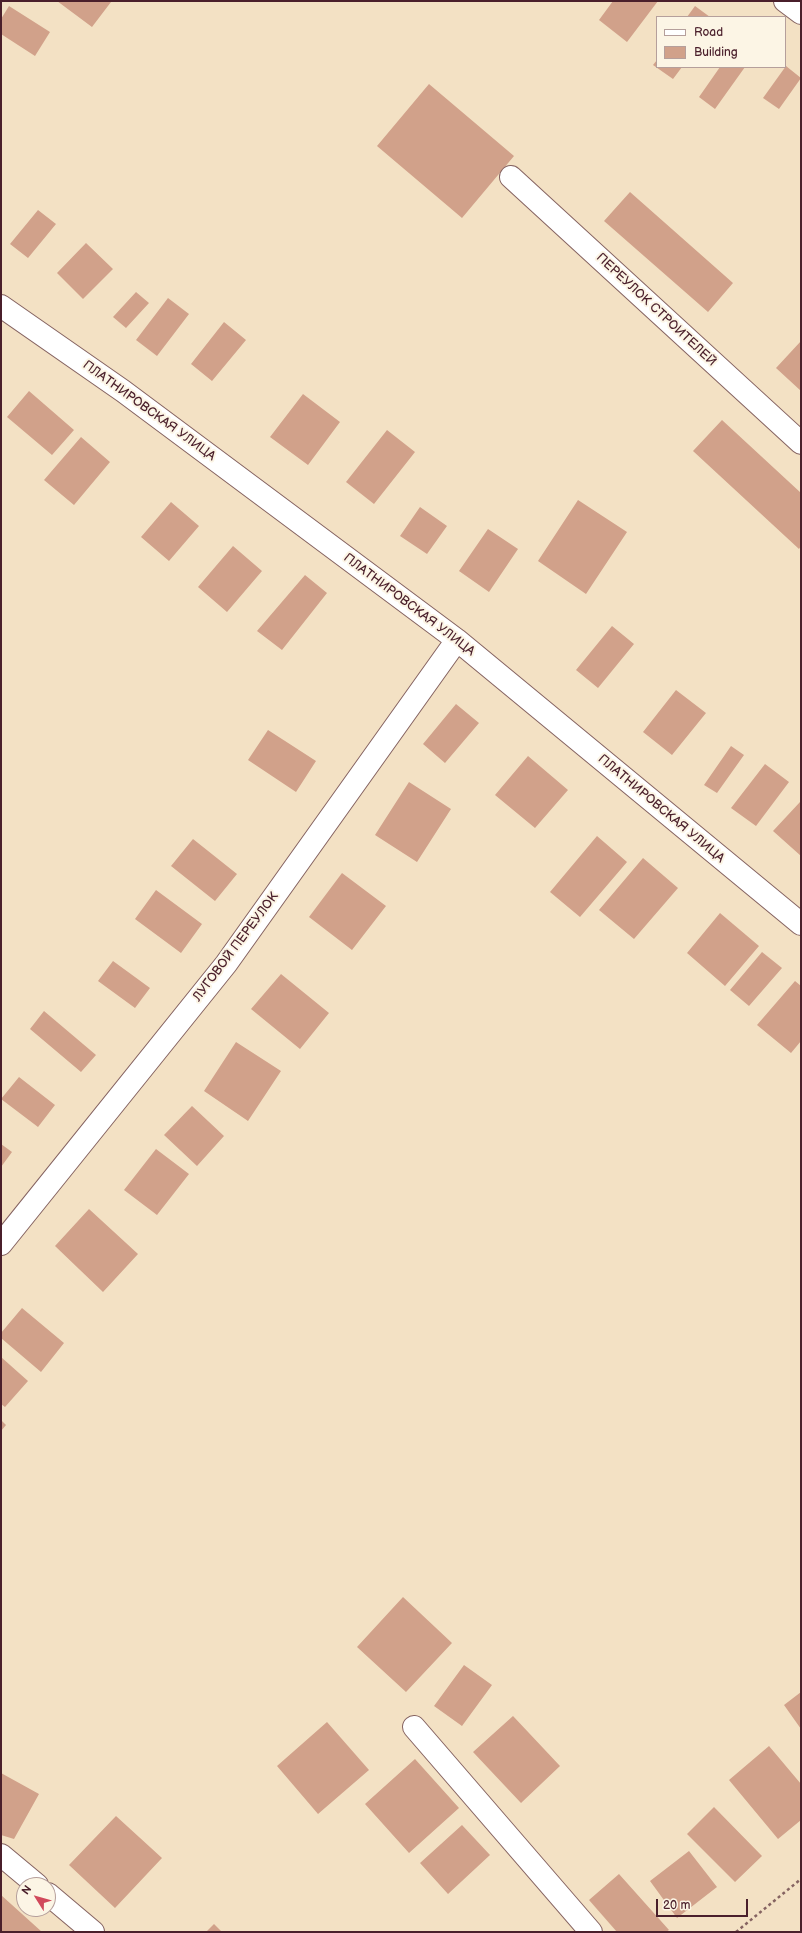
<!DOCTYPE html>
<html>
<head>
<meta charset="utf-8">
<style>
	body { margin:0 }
	#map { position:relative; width:802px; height:1933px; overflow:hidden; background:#f3e1c4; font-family:"Balsamiq Sans",sans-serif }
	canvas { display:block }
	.frame { position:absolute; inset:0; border:2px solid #4a1f2b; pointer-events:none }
	.legend { position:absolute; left:656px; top:16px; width:130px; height:52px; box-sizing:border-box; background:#fcf5e5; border:1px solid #b59f9b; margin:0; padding:5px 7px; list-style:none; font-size:12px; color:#4a1f2b }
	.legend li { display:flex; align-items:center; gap:8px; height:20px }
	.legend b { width:20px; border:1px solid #b59f9b }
	.north { position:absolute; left:16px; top:1877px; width:40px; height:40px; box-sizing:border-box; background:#fcf5e5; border:1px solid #b59f9b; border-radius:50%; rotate:307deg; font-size:11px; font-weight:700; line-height:16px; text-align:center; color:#4a1f2b }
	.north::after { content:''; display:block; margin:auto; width:14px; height:18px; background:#d1495b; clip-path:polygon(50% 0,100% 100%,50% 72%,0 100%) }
	.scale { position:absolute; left:656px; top:1899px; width:92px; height:18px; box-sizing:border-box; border:2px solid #4a1f2b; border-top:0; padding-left:5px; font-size:12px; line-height:14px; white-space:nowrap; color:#4a1f2b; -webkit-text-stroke:3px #fcf5e5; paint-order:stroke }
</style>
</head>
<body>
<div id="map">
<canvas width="802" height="1933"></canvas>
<div class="frame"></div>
<ul class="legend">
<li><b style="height:5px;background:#fff"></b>Road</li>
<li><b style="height:11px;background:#d1a18a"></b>Building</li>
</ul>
<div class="north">N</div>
<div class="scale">20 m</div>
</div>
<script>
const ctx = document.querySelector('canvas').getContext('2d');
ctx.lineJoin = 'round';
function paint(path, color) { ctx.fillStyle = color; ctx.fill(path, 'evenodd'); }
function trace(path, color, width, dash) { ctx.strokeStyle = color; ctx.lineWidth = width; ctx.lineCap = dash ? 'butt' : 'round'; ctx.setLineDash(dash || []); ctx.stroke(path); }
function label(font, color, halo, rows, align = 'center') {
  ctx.font = font + ' "Balsamiq Sans",sans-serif'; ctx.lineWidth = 4; ctx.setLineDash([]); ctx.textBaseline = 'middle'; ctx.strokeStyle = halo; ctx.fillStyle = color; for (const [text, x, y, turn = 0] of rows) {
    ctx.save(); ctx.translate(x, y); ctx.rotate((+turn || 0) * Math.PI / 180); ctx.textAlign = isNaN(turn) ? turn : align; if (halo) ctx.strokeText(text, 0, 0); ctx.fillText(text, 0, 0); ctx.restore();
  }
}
paint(new Path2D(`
	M 57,1 L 110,1 L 111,2 L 92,27 Z
	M 613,1 L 658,1 L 627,42 L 599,20 Z
	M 9,6 L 50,32 L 35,56 L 1,34 L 1,19 Z
	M 695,6 L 710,17 L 687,17 Z
	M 657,60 L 657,67 L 682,67 L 673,79 L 653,65 Z
	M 786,66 L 801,78 L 779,109 L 763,98 Z
	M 720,67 L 745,67 L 715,109 L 699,97 Z
	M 429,84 L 514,156 L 462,218 L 377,146 Z
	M 630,192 L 733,283 L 708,312 L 604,221 Z
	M 38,210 L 56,224 L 28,258 L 10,244 Z
	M 86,243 L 113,269 L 83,299 L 57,273 Z
	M 136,292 L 149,303 L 126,328 L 113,317 Z
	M 168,298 L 189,314 L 157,356 L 136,340 Z
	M 224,322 L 246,340 L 212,381 L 191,364 Z
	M 801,341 L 801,391 L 776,368 Z
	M 29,391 L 74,430 L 52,455 L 7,417 Z
	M 303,394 L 340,422 L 308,465 L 270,437 Z
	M 722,420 L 801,493 L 801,546 L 799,549 L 693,451 Z
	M 387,430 L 415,452 L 374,504 L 346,482 Z
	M 81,437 L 110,462 L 74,505 L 44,480 Z
	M 578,500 L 627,532 L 586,594 L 538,561 Z
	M 171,502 L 199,526 L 169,561 L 141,537 Z
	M 420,507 L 447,526 L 427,554 L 400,536 Z
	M 488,529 L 518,549 L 489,592 L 459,571 Z
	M 233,546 L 262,571 L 227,612 L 198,587 Z
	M 305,575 L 327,593 L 282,650 L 257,631 Z
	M 612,626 L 634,644 L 598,688 L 576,670 Z
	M 676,690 L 706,713 L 672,755 L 643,732 Z
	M 456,704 L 479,723 L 445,763 L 423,744 Z
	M 268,730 L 316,761 L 296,792 L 248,760 Z
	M 731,746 L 744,755 L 717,793 L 704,785 Z
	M 528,756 L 568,790 L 535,828 L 495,795 Z
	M 765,764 L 789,782 L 756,826 L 731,808 Z
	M 409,782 L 451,809 L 417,862 L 375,835 Z
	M 800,802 L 801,803 L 801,856 L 773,831 Z
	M 597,836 L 627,862 L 580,917 L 550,892 Z
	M 193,839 L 237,874 L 215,901 L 171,866 Z
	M 643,858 L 678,888 L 634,939 L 599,910 Z
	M 342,873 L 386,906 L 352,950 L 309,917 Z
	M 156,890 L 202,924 L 181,953 L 135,919 Z
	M 720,913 L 759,946 L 725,986 L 687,953 Z
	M 762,952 L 782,968 L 749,1006 L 730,990 Z
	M 113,961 L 150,988 L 135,1008 L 98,981 Z
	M 281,974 L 329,1013 L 300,1049 L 251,1009 Z
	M 795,981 L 801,986 L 801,1041 L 791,1053 L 757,1025 Z
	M 44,1011 L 96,1055 L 81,1072 L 30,1029 Z
	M 236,1042 L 281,1071 L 248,1121 L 204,1091 Z
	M 19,1077 L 55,1105 L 38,1127 L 1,1099 Z
	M 192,1106 L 224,1136 L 197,1166 L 164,1135 Z
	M 1,1144 L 12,1152 L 1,1167 Z
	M 156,1149 L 189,1174 L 157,1215 L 124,1190 Z
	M 89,1209 L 138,1254 L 103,1292 L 55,1246 Z
	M 22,1308 L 64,1343 L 41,1372 L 1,1338 L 1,1333 Z
	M 1,1357 L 28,1381 L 5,1407 L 1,1404 Z
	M 1,1420 L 6,1425 L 1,1431 Z
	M 403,1597 L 452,1643 L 406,1692 L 357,1647 Z
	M 464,1665 L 492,1685 L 462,1726 L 434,1706 Z
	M 801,1692 L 801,1729 L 784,1705 Z
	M 513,1716 L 560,1766 L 521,1803 L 473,1752 Z
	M 327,1722 L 369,1770 L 318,1814 L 277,1766 Z
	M 769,1746 L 801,1784 L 801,1820 L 778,1839 L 729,1780 Z
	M 415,1759 L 459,1808 L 409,1853 L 365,1804 Z
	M 1,1773 L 39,1794 L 14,1839 L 1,1835 Z
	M 714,1807 L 762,1856 L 735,1882 L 687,1834 Z
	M 116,1816 L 162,1858 L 115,1908 L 69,1865 Z
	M 462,1825 L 490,1855 L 448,1894 L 420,1863 Z
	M 689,1851 L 717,1887 L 677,1918 L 650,1881 Z
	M 619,1874 L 669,1930 L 666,1932 L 617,1932 L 589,1900 Z
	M 1,1895 L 42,1932 L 1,1932 Z
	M 214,1924 L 222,1932 L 206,1932 Z`), '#d1a18a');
const minor = new Path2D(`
	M 785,1 L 801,13
	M 511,177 L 801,443
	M 1,306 L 123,391 L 457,640 L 801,924
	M 1,1244 L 226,964 L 457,640
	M 414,1727 L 591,1932
	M 1,1855 L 37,1885
	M 48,1894 L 93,1932`);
trace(minor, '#856361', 24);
trace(new Path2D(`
	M 736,1932 L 801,1879`), '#856361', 2.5, [3, 3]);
trace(minor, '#fff', 22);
label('13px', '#4a1f2b', '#fcf5e5', [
	["ПЕРЕУЛОК СТРОИТЕЛЕЙ",656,310,43],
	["ПЛАТНИРОВСКАЯ УЛИЦА",149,411,36],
	["ПЛАТНИРОВСКАЯ УЛИЦА",409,605,37],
	["ПЛАТНИРОВСКАЯ УЛИЦА",661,809,40],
	["ЛУГОВОЙ ПЕРЕУЛОК",236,947,-53]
]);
</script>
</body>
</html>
